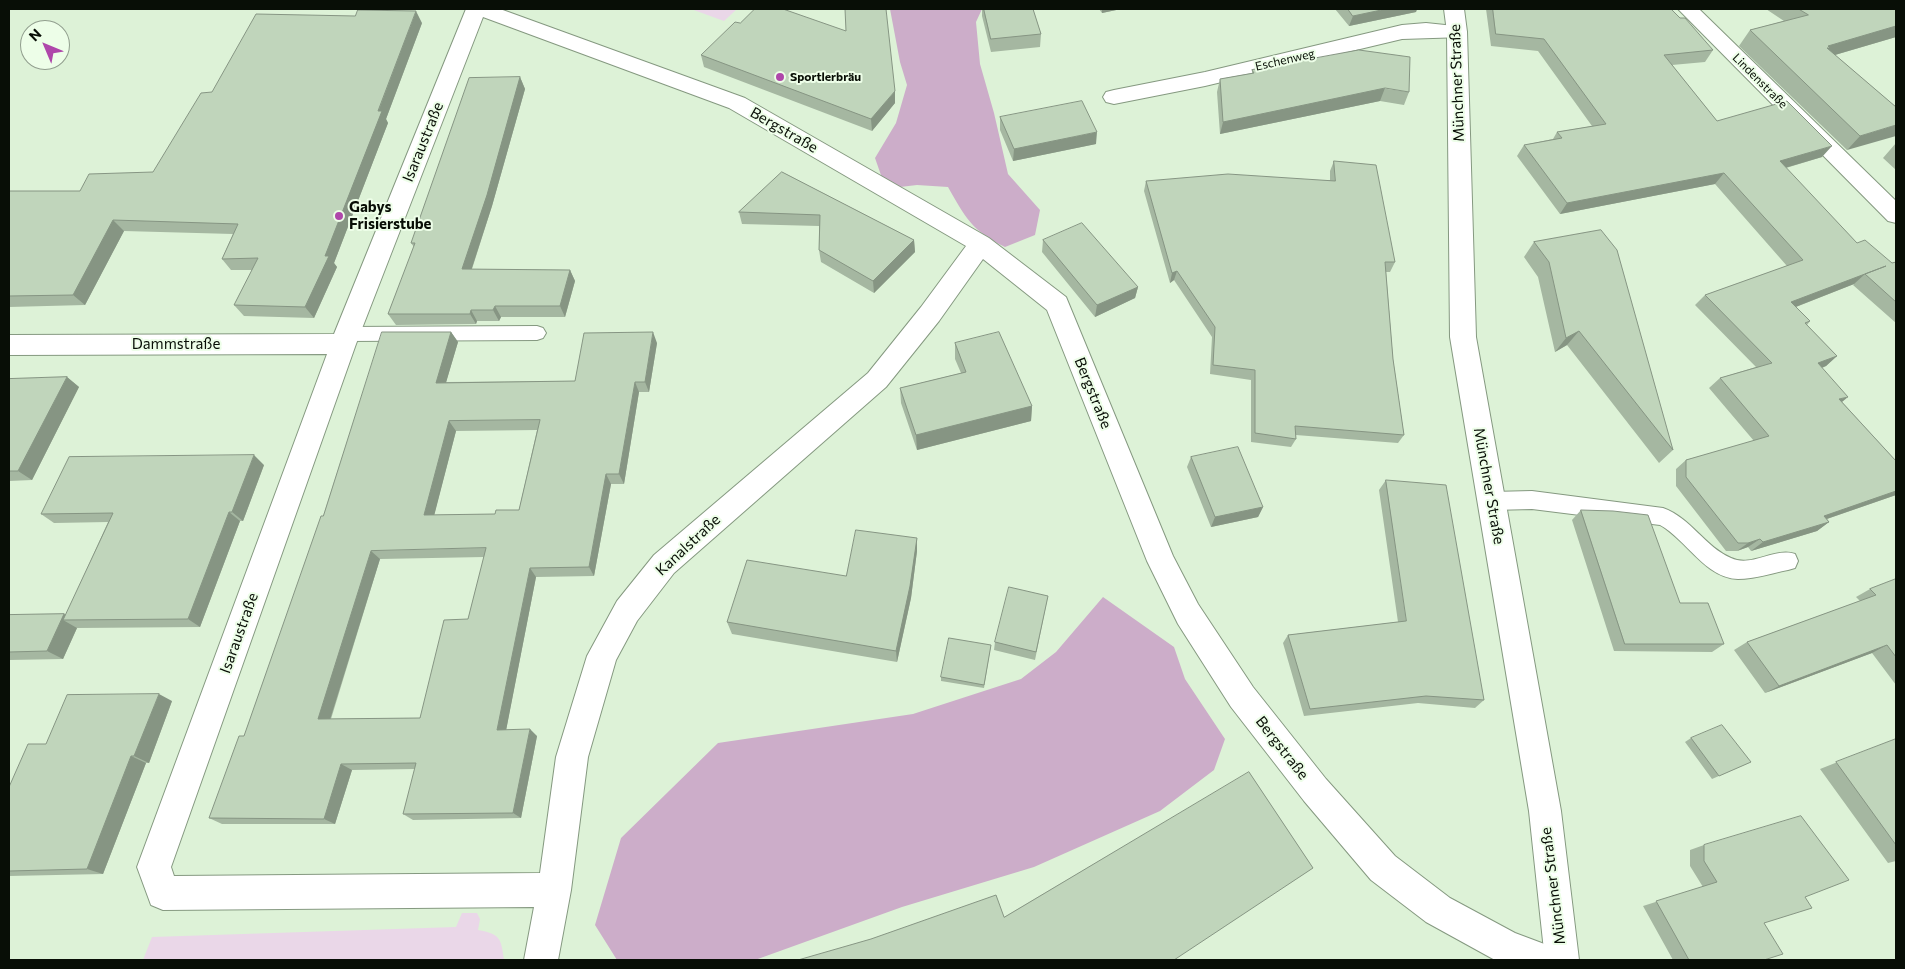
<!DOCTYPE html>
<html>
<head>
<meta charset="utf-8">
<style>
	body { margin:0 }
	#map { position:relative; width:1905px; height:969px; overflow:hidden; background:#ddf2d7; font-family:Commissioner,sans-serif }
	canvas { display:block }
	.frame { position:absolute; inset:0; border:10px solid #080e06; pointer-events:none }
	.north { position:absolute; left:20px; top:20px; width:50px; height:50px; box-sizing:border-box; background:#edfee8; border:1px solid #919e8e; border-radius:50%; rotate:315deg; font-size:14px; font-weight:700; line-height:20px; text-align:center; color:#080e06 }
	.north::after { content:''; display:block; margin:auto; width:18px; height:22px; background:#af47aa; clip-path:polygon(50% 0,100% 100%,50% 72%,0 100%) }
</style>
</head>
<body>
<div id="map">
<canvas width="1905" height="969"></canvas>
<div class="frame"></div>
<div class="north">N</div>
</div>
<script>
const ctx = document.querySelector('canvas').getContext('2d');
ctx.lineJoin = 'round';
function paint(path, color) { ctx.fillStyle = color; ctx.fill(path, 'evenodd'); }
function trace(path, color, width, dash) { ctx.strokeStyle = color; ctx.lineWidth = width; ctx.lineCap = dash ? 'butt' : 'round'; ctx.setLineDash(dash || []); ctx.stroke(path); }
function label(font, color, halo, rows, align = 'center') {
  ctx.font = font + ' Commissioner,sans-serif'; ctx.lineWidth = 4; ctx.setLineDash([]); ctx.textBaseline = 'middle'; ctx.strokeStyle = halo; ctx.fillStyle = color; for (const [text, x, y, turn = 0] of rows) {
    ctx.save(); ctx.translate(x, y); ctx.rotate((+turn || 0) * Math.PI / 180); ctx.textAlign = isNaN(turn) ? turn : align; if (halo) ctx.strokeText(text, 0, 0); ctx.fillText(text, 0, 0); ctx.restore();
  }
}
paint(new Path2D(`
	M 691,9 L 737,9 L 724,21 Z
	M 462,913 L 477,913 L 480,919 L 478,930 C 501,934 501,939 504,960 L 143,960 L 152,937 L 456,927 Z`), '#ead7e8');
paint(new Path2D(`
	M 890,9 L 982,9 L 976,22 L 980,64 L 994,113 L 1008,174 L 1040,210 L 1035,235 L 1005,247 C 972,231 965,217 948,187 L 917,185 L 900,187 L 882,178 L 875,158 L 896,123 L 907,85 L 900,62 Z
	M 1103,597 L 1174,647 L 1185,679 L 1225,739 L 1214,770 L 1160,811 L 1034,867 L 902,907 L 755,960 L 617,960 L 595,925 L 621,838 L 718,743 L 913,714 L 1021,679 L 1056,652 Z`), '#ccadc9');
const service = new Path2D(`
	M 537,326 L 543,328 L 546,333 L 543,338 L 537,340 L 347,341 L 341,339 L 338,334 L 341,329 L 347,327 Z
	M 1532,491 L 1663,508 C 1691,518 1705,547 1731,558 C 1751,568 1775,547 1795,554 L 1798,561 L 1795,568 L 1788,570 C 1772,573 1755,579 1738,579 C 1705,578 1687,540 1660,525 L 1532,509 L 1492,510 L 1485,507 L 1482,501 L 1485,495 L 1492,492 Z`);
const minor = new Path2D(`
	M 466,9 L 500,9 L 745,98 L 989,238 L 1066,297 L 1173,556 L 1198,604 L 1253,687 L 1326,779 L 1395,856 L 1450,898 L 1515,933 L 1555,948 L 1560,960 L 1495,960 L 1426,922 L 1371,880 L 1304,801 L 1231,707 L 1178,624 L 1147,561 L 1047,310 L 983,259 L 939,321 L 886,387 L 674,573 L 637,621 L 616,660 L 588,757 L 571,890 L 558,960 L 524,960 L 534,907 L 163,910 L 151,905 L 137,867 L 327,354 L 9,355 L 9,335 L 334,334 ZM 483,17 L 729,108 L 966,246 L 921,307 L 868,373 L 654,555 L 617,601 L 587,656 L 556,757 L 540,873 L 174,876 L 171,867 L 356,344 Z
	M 1678,9 L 1699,9 L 1896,201 L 1896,223 L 1888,221 Z
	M 1426,23 L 1464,27 L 1467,32 L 1464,37 L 1402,39 L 1205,86 L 1114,104 L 1106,102 L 1103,97 L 1106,92 L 1114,90 L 1205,72 L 1402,25 Z`);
const secondary = new Path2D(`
	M 1444,9 L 1464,9 L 1467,32 L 1476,337 L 1561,811 L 1579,960 L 1545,960 L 1529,811 L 1450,337 L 1447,32 Z`);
trace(service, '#859980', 2);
trace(minor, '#859980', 2);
trace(secondary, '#859980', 2);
paint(service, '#fff');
paint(minor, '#fff');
paint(secondary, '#fff');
paint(new Path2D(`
	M 982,9 L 1033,9 L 1041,34 L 1040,47 L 991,52 L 982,16 Z
	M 1099,9 L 1121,9 L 1102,13 Z
	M 1335,9 L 1417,9 L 1416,12 L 1349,26 Z
	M 1486,9 L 1671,9 L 1713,50 L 1705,62 L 1672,65 L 1717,121 L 1822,157 L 1786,168 L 1857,243 L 1892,263 L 1896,262 L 1896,323 L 1853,285 L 1854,284 L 1796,307 L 1810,321 L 1807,325 L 1837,356 L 1826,366 L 1822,368 L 1842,402 L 1896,461 L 1896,495 L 1827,519 L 1829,522 L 1817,531 L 1751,551 L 1748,547 L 1737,551 L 1726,551 L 1676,486 L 1676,469 L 1686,460 L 1754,441 L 1709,388 L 1720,378 L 1756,367 L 1695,305 L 1705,295 L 1787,266 L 1715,184 L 1560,214 L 1517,156 L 1524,145 L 1553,139 L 1557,132 L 1592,126 L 1538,51 L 1491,46 Z
	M 1766,9 L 1896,9 L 1896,37 L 1835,55 L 1896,107 L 1847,150 L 1739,46 L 1750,30 L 1784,21 Z
	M 422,23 L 386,119 L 388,123 L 334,263 L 337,267 L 314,318 L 244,316 L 234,305 L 252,270 L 231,270 L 222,259 L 233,234 L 124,231 L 85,305 L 9,307 L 9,191 L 80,191 L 153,172 Z
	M 701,55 L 895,103 L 872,131 L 704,67 Z
	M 1252,70 L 1409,92 L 1404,105 L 1380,101 L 1220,134 L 1217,92 L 1220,79 L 1252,73 Z
	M 520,77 L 525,89 L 492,206 L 472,269 L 570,270 L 575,281 L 565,317 L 501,317 L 499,321 L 477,321 L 476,324 L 396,325 L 388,314 L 414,247 L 411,243 Z
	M 1000,117 L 1096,144 L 1013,161 L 1000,130 Z
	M 1896,143 L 1896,170 L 1883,158 Z
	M 1334,161 L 1395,262 L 1390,272 L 1386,272 L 1393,359 L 1404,435 L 1398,443 L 1296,435 L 1296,439 L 1291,447 L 1251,442 L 1251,380 L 1210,374 L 1212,337 L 1174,280 L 1170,283 L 1144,191 L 1146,181 L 1330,180 L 1330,171 Z
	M 782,172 L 914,240 L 915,252 L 874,293 L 821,262 L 819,250 L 819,226 L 742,224 L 739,212 Z
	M 1601,230 L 1673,450 L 1659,463 L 1567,345 L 1555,352 L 1538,277 L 1524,257 L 1534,242 Z
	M 1043,240 L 1138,287 L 1135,298 L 1095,317 L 1042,252 Z
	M 451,332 L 458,342 L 446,382 L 575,381 L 657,343 L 649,392 L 639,392 L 624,484 L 611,484 L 594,576 L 536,577 L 506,730 L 537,736 L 521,818 L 413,820 L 403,814 L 415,769 L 352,770 L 335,824 L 222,824 L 209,818 L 244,736 L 323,516 ZM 537,430 L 519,510 L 495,514 L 434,515 L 456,431 ZM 484,557 L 468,619 L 420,718 L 331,719 L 380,559 Z
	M 955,343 L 1032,406 L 1031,421 L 917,450 L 901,403 L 900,388 L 961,373 L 955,359 Z
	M 67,377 L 79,387 L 32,480 L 9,481 L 9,379 Z
	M 1191,457 L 1263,507 L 1258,517 L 1211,527 L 1187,467 Z
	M 264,465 L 243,521 L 240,521 L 200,627 L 77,628 L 63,659 L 9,660 L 9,615 L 64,614 L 66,615 L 108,522 L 54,523 L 41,514 Z
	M 1386,480 L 1484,700 L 1475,708 L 1418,703 L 1304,716 L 1283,643 L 1288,635 L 1398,622 L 1379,490 Z
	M 1581,510 L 1724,644 L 1712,652 L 1614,651 L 1572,520 Z
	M 917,538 L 917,551 L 911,598 L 897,662 L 732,634 L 727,622 L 846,576 Z
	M 1896,579 L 1896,685 L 1872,653 L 1765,693 L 1734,650 L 1747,642 L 1860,601 L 1856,597 L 1870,589 Z
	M 1048,596 L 1035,660 L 994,650 L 995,642 Z
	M 991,645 L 984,688 L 941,681 L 941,677 Z
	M 172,701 L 149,763 L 146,763 L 103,874 L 9,876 L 9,787 L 46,744 Z
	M 1691,738 L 1751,762 L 1712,779 L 1685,742 Z
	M 1896,739 L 1896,861 L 1888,863 L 1820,769 Z
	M 1704,845 L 1805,897 L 1764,923 L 1764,960 L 1673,960 L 1643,906 L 1703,887 L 1690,866 L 1690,850 Z`), '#a5b7a1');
paint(new Path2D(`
	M 1102,9 L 1121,9 L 1102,13 Z
	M 1386,9 L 1417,9 L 1416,12 L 1349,26 L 1353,16 Z
	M 416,11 L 422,23 L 386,119 L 388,123 L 334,263 L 337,267 L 314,318 L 305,307 Z
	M 1896,26 L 1896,37 L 1821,59 L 1828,46 Z
	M 520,77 L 525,89 L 492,206 L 468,280 L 462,269 Z
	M 1385,88 L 1380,101 L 1220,134 L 1223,122 Z
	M 895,91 L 895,103 L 872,131 L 871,119 Z
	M 1896,125 L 1896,136 L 1847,150 L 1860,136 Z
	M 1097,132 L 1096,144 L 1013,161 L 1014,149 Z
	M 1832,146 L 1822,157 L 1771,172 L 1780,161 Z
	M 1724,173 L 1715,184 L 1560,214 L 1567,203 Z
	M 113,220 L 124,231 L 85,305 L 73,295 Z
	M 914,240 L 915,252 L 874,293 L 873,281 Z
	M 1886,266 L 1865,274 L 1854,284 L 1780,313 L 1791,302 Z
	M 570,270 L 575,281 L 565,317 L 560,306 Z
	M 1177,271 L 1174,280 L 1170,283 L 1172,273 Z
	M 1138,287 L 1135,298 L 1095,317 L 1097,305 Z
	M 495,306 L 501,317 L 499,321 L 493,310 Z
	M 471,310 L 477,321 L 476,324 L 470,314 Z
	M 1579,331 L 1567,345 L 1555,352 L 1566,338 Z
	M 451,332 L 458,342 L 443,393 L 436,383 Z
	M 653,332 L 657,343 L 649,392 L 645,382 Z
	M 1837,356 L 1826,366 L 1806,374 L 1818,363 Z
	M 67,377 L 79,387 L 32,480 L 18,471 Z
	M 635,382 L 639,392 L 624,484 L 619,474 Z
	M 1848,397 L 1836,407 L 1839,399 Z
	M 1032,406 L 1031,421 L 917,450 L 916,435 Z
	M 449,421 L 456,431 L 432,524 L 424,515 Z
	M 254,455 L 264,465 L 243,521 L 232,512 Z
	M 606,474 L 611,484 L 594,576 L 589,567 Z
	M 1896,491 L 1896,495 L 1812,524 L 1824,516 Z
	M 1263,507 L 1258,517 L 1211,527 L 1215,517 Z
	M 229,512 L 240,521 L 200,627 L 188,619 Z
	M 1829,522 L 1817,531 L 1751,551 L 1763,542 Z
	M 917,538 L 917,551 L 911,598 L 897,662 L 896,651 Z
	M 1760,539 L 1748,547 L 1737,551 L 1748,543 Z
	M 371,551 L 380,559 L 328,726 L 318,719 Z
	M 530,568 L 536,577 L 505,736 L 497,730 Z
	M 64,614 L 75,620 L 63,620 L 77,628 L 63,659 L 47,651 Z
	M 1887,645 L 1872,653 L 1765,693 L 1779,686 Z
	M 159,694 L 172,701 L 149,763 L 134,756 Z
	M 530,729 L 537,736 L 521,818 L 513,813 Z
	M 131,756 L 146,763 L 103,874 L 87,869 Z
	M 341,764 L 352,770 L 335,824 L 324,819 Z`), '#869583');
const building = new Path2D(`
	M 755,9 L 783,9 L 846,31 L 845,9 L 886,9 L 895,91 L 871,119 L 701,55 L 735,22 L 740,23 Z
	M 984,9 L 1033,9 L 1041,34 L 991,39 Z
	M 1348,9 L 1386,9 L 1353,16 Z
	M 1493,9 L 1671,9 L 1680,18 L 1685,18 L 1713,50 L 1664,55 L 1717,121 L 1787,101 L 1832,146 L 1780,161 L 1857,243 L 1865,240 L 1892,263 L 1896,262 L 1896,302 L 1865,274 L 1886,266 L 1791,302 L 1810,321 L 1805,323 L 1837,356 L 1818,363 L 1848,397 L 1839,399 L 1896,461 L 1896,491 L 1824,516 L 1829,522 L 1763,542 L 1760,539 L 1748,543 L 1738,543 L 1686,477 L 1686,460 L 1769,436 L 1720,378 L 1772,363 L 1705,295 L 1803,260 L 1724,173 L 1567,203 L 1524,145 L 1562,138 L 1557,132 L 1606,124 L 1544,39 L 1496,34 Z
	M 1799,9 L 1896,9 L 1896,26 L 1828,46 L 1830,48 L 1827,48 L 1896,107 L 1896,125 L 1860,136 L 1750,30 L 1808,15 Z
	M 358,10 L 416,11 L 378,111 L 382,111 L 325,256 L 329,256 L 305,307 L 234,305 L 258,258 L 222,259 L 238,224 L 113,220 L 73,295 L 9,296 L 9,191 L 80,191 L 89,174 L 153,172 L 201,93 L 212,92 L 256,14 L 355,16 Z
	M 1359,50 L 1410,57 L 1409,92 L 1385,88 L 1223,122 L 1220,79 L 1254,73 L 1252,70 Z
	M 520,77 L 487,195 L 462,269 L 570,270 L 560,306 L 495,306 L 493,310 L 471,310 L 470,314 L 388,314 L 415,243 L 411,243 L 469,78 Z
	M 1082,101 L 1097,132 L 1014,149 L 1000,117 Z
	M 1334,161 L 1376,165 L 1395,262 L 1385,262 L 1393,359 L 1404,435 L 1295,426 L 1296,439 L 1255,433 L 1255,370 L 1213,365 L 1215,327 L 1177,271 L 1172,273 L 1146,181 L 1228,174 L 1335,181 Z
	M 782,172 L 914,240 L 873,281 L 819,250 L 820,215 L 739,212 Z
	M 1082,223 L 1138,287 L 1097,305 L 1043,240 Z
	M 1601,230 L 1617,250 L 1673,450 L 1579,331 L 1566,338 L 1549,262 L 1534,242 Z
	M 382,332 L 451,332 L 436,383 L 575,381 L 584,333 L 653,332 L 645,382 L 635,382 L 619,474 L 606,474 L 589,567 L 530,568 L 497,730 L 530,729 L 513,813 L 403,814 L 416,763 L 341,764 L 324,819 L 209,818 L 239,736 L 244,736 L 321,516 L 323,516 ZM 540,420 L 519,510 L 496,510 L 495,514 L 424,515 L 449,421 ZM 486,548 L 468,619 L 444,620 L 420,718 L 318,719 L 371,551 Z
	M 999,332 L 1032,406 L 916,435 L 900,388 L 966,372 L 955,343 Z
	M 67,377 L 18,471 L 9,471 L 9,379 Z
	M 1238,447 L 1263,507 L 1215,517 L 1191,457 Z
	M 254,455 L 232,512 L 229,512 L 188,619 L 63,620 L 113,513 L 41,514 L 69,457 Z
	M 1386,480 L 1446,485 L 1484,700 L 1426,696 L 1310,709 L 1288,635 L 1406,621 Z
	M 1581,510 L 1613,511 L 1648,515 L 1680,603 L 1708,603 L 1724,644 L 1625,644 Z
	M 856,530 L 917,538 L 910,586 L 896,651 L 727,622 L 747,560 L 846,576 Z
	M 1896,579 L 1896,657 L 1887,645 L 1779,686 L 1747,642 L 1876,595 L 1870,589 Z
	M 1009,587 L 1048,596 L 1036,652 L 995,642 Z
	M 64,614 L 47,651 L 9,652 L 9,615 Z
	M 949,638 L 991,645 L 984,685 L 941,677 Z
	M 159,694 L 134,756 L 131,756 L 87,869 L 9,871 L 9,787 L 28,744 L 46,744 L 67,695 Z
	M 1722,725 L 1751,762 L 1719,776 L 1691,738 Z
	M 1896,739 L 1896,845 L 1836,762 Z
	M 1249,772 L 1313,868 L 1174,960 L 798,960 L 871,939 L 996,895 L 1004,917 Z
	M 1801,816 L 1849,880 L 1805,897 L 1812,908 L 1764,923 L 1783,954 L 1764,960 L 1689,960 L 1656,901 L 1717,882 L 1704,861 L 1704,845 Z`);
paint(building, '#c0d5bb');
trace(building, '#869583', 1);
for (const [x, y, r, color] of [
	[780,77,5,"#af47aa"],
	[339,216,5,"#af47aa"]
]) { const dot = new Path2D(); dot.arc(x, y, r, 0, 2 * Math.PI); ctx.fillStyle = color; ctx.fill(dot); trace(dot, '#edfee8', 2); }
label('12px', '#080e06', '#edfee8', [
	["Eschenweg",1285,60,-13],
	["Lindenstraße",1760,81,45]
]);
label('bold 12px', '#080e06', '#edfee8', [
	["Sportlerbräu",790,77]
], 'left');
label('15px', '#080e06', '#edfee8', [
	["Münchner Straße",1457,83,-92],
	["Bergstraße",784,130,30],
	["Isaraustraße",423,142,-68],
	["Dammstraße",176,344],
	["Bergstraße",1093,393,68],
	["Münchner Straße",1489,486,80],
	["Kanalstraße",688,545,-43],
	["Isaraustraße",239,633,-70],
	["Bergstraße",1282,748,52],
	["Münchner Straße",1553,886,-97]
]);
label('bold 15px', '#080e06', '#edfee8', [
	["Gabys",349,207],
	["Frisierstube",349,224]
], 'left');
</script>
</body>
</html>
